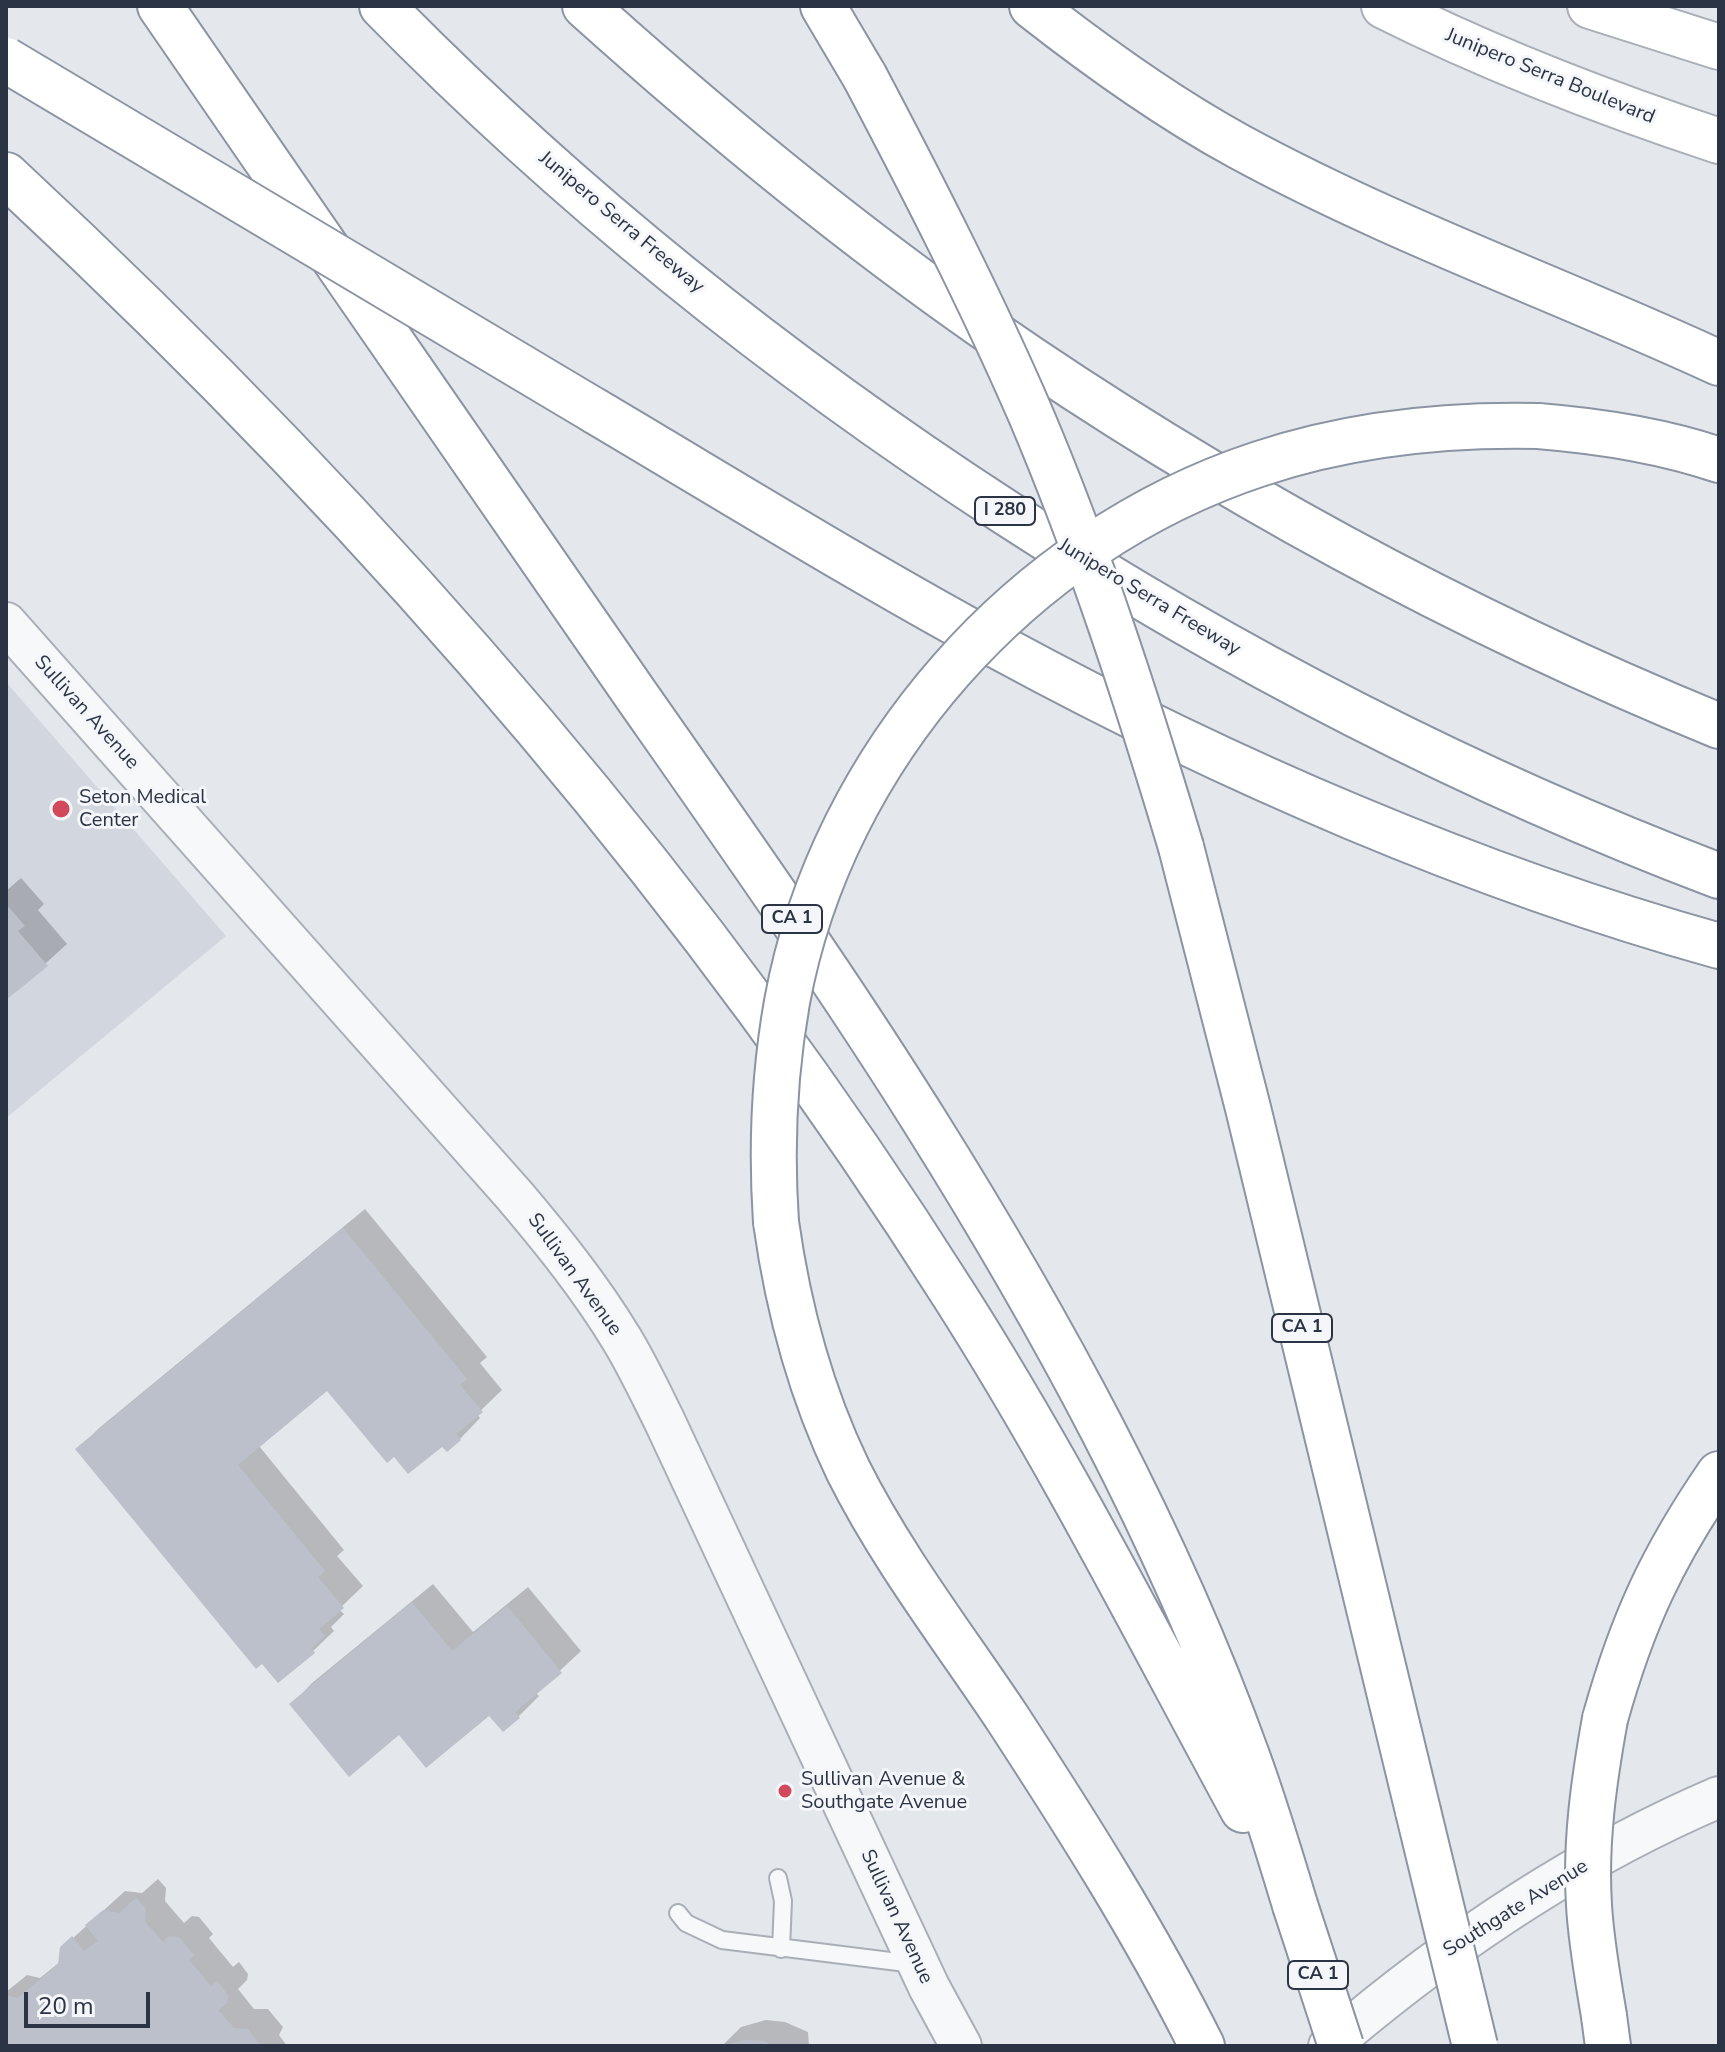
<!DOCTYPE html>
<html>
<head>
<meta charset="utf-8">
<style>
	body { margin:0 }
	#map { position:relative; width:1725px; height:2052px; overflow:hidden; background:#e4e7ec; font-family:"Nunito Sans",sans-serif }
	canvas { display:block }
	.frame { position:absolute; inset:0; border:8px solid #2b3445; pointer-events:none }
	.scale { position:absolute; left:24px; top:1992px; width:126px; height:36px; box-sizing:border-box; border:4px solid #2b3445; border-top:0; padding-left:10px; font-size:24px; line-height:28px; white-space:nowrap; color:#2b3445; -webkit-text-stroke:6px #f4f6f9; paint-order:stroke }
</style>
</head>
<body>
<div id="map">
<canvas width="1725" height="2052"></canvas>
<div class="frame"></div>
<div class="scale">20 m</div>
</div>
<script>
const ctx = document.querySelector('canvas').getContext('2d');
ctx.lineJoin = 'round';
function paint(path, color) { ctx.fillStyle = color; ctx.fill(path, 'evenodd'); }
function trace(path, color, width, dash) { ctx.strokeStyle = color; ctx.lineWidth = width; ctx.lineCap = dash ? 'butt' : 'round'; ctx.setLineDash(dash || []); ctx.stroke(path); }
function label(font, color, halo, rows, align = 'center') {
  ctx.font = font + ' "Nunito Sans",sans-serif'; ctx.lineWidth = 6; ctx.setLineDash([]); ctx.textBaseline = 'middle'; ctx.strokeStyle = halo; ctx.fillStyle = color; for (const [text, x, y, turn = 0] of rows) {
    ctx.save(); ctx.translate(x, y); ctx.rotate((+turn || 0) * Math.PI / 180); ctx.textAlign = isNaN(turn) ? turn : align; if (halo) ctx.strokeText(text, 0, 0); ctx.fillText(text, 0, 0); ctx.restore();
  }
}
paint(new Path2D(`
	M 6,682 L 226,936 L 6,1118 Z`), '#d2d6de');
paint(new Path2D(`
	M 21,878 L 44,904 L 38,910 L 67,944 L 6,999 L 6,891 Z
	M 365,1209 L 487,1357 L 480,1363 L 502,1390 L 477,1414 L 480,1418 L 460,1439 L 442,1444 L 328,1388 L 259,1446 L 344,1550 L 337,1556 L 363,1586 L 339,1609 L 344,1614 L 331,1627 L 334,1631 L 313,1651 L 78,1450 L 98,1429 Z
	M 433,1584 L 473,1632 L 528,1587 L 581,1651 L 536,1693 L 539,1696 L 518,1717 L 489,1713 L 399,1732 L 292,1704 L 312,1683 Z
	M 158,1879 L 166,1888 L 165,1901 L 184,1923 L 192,1916 L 199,1917 L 213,1934 L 209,1938 L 233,1967 L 239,1962 L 248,1974 L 247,1980 L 238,1989 L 254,2009 L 268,2009 L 283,2027 L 279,2035 L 287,2046 L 6,2046 L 6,1992 L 27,1975 L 40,1978 L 61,1961 L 62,1948 L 125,1891 L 142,1893 Z
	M 766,2020 L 785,2022 L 808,2032 L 809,2046 L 722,2046 L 741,2027 Z`), '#0003');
paint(new Path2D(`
	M 6,904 L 25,926 L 18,931 L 48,966 L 6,1000 Z
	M 343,1228 L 467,1379 L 460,1385 L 483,1412 L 456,1434 L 461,1440 L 447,1452 L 442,1447 L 408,1474 L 394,1457 L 387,1463 L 327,1391 L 238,1465 L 325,1571 L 318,1577 L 344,1608 L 319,1629 L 325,1636 L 311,1648 L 315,1653 L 278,1683 L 262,1664 L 256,1669 L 75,1449 Z
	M 412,1602 L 452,1651 L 507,1606 L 562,1673 L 515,1712 L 520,1718 L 503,1732 L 489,1716 L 426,1768 L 399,1735 L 349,1777 L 289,1704 Z
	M 136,1898 L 146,1909 L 145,1922 L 163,1942 L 169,1936 L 179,1937 L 194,1955 L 189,1960 L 211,1986 L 217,1981 L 228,1995 L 227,2003 L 218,2010 L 234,2028 L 248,2029 L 261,2046 L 6,2046 L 6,1995 L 18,1998 L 58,1964 L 60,1947 L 72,1936 L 84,1951 L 98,1941 L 85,1925 L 103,1910 L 119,1913 Z
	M 744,2040 L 764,2041 L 774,2046 L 725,2046 Z`), '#bbc0ca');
const service = new Path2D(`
	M 778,1878 L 783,1901 L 781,1949
	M 678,1913 L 686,1923 L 722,1940 L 914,1964`);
const tertiary = new Path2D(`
	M 6,623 L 514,1195 C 553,1241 590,1287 621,1338 C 637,1364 650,1392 664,1420 L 929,1987 L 961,2046
	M 1329,2046 C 1447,1945 1576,1858 1719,1797`);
const secondary = new Path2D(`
	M 1384,6 C 1492,60 1604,103 1719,141
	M 1590,6 L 1719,47`);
const motorway = new Path2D(`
	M 160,6 C 318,236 477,466 636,695 C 734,835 833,975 924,1120 C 1049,1319 1167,1534 1247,1756 C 1265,1805 1280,1855 1295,1905
	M 382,6 C 749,380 1229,690 1719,876
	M 585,6 C 713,121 846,231 987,329 C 1215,487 1462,621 1719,726
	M 823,6 L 865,77
	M 1032,6 C 1097,57 1165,106 1238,146 C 1392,230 1559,289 1719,363
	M 6,175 C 365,508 692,881 954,1295 C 1060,1461 1149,1637 1243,1810
	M 595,411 C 730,491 864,574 1001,648 C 1224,769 1475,878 1719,946
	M 1538,426 C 1600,431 1660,440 1719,460
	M 1181,847 L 1248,1108 L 1418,1811
	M 776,1222 C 788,1308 810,1391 848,1470 C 892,1558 954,1638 1008,1719 C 1077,1825 1145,1932 1202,2046
	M 1605,1719 C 1632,1622 1662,1557 1719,1474
	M 1604,2016 L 1608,2046`);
trace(service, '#a9aeb7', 20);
trace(tertiary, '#a9aeb7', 44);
trace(secondary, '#a9aeb7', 48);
trace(motorway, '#8b94a3', 48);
trace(service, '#f7f8fa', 16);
trace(tertiary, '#f7f8fa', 40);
trace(secondary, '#fff', 44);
trace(motorway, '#fff', 44);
const motorwayBridge = new Path2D(`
	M 6,60 L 595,411
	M 865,77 C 923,187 980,298 1030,413 C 1090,554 1137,700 1181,847
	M 776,1222 C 771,1148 774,1075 787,1002 C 832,756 1022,542 1259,464 C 1349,434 1443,424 1538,426
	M 1418,1811 L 1475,2046
	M 1295,1905 L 1341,2046
	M 1604,2016 C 1598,1979 1591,1942 1589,1905 C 1585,1842 1594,1780 1605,1719`);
trace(motorwayBridge, '#8b94a3', 48, []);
trace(motorwayBridge, '#fff', 44);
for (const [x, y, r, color] of [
	[61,809,10,"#d1495b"],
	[785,1791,8,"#d1495b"]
]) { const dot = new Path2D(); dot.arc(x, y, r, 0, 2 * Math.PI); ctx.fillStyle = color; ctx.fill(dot); trace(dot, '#f4f6f9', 3); }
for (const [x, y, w] of [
	[1005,511,60],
	[792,919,60],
	[1302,1328,60],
	[1318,1975,60]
]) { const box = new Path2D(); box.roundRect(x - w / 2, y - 14, w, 28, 6); ctx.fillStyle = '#f4f6f9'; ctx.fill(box); trace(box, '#2b3445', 2); }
label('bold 18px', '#2b3445', null, [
	["I 280",1005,511],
	["CA 1",792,919],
	["CA 1",1302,1328],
	["CA 1",1318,1975]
]);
label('20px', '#2b3445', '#f4f6f9', [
	["Junipero Serra Boulevard",1550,77,22],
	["Junipero Serra Freeway",621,223,40],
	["Junipero Serra Freeway",1149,598,31],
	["Sullivan Avenue",86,713,48],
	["Sullivan Avenue",574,1275,54],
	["Southgate Avenue",1516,1909,-32],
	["Sullivan Avenue",896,1917,65]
]);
label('20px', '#2b3445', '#f4f6f9', [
	["Seton Medical",79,798],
	["Center",79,821],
	["Sullivan Avenue &",801,1780],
	["Southgate Avenue",801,1803]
], 'left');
</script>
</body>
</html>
